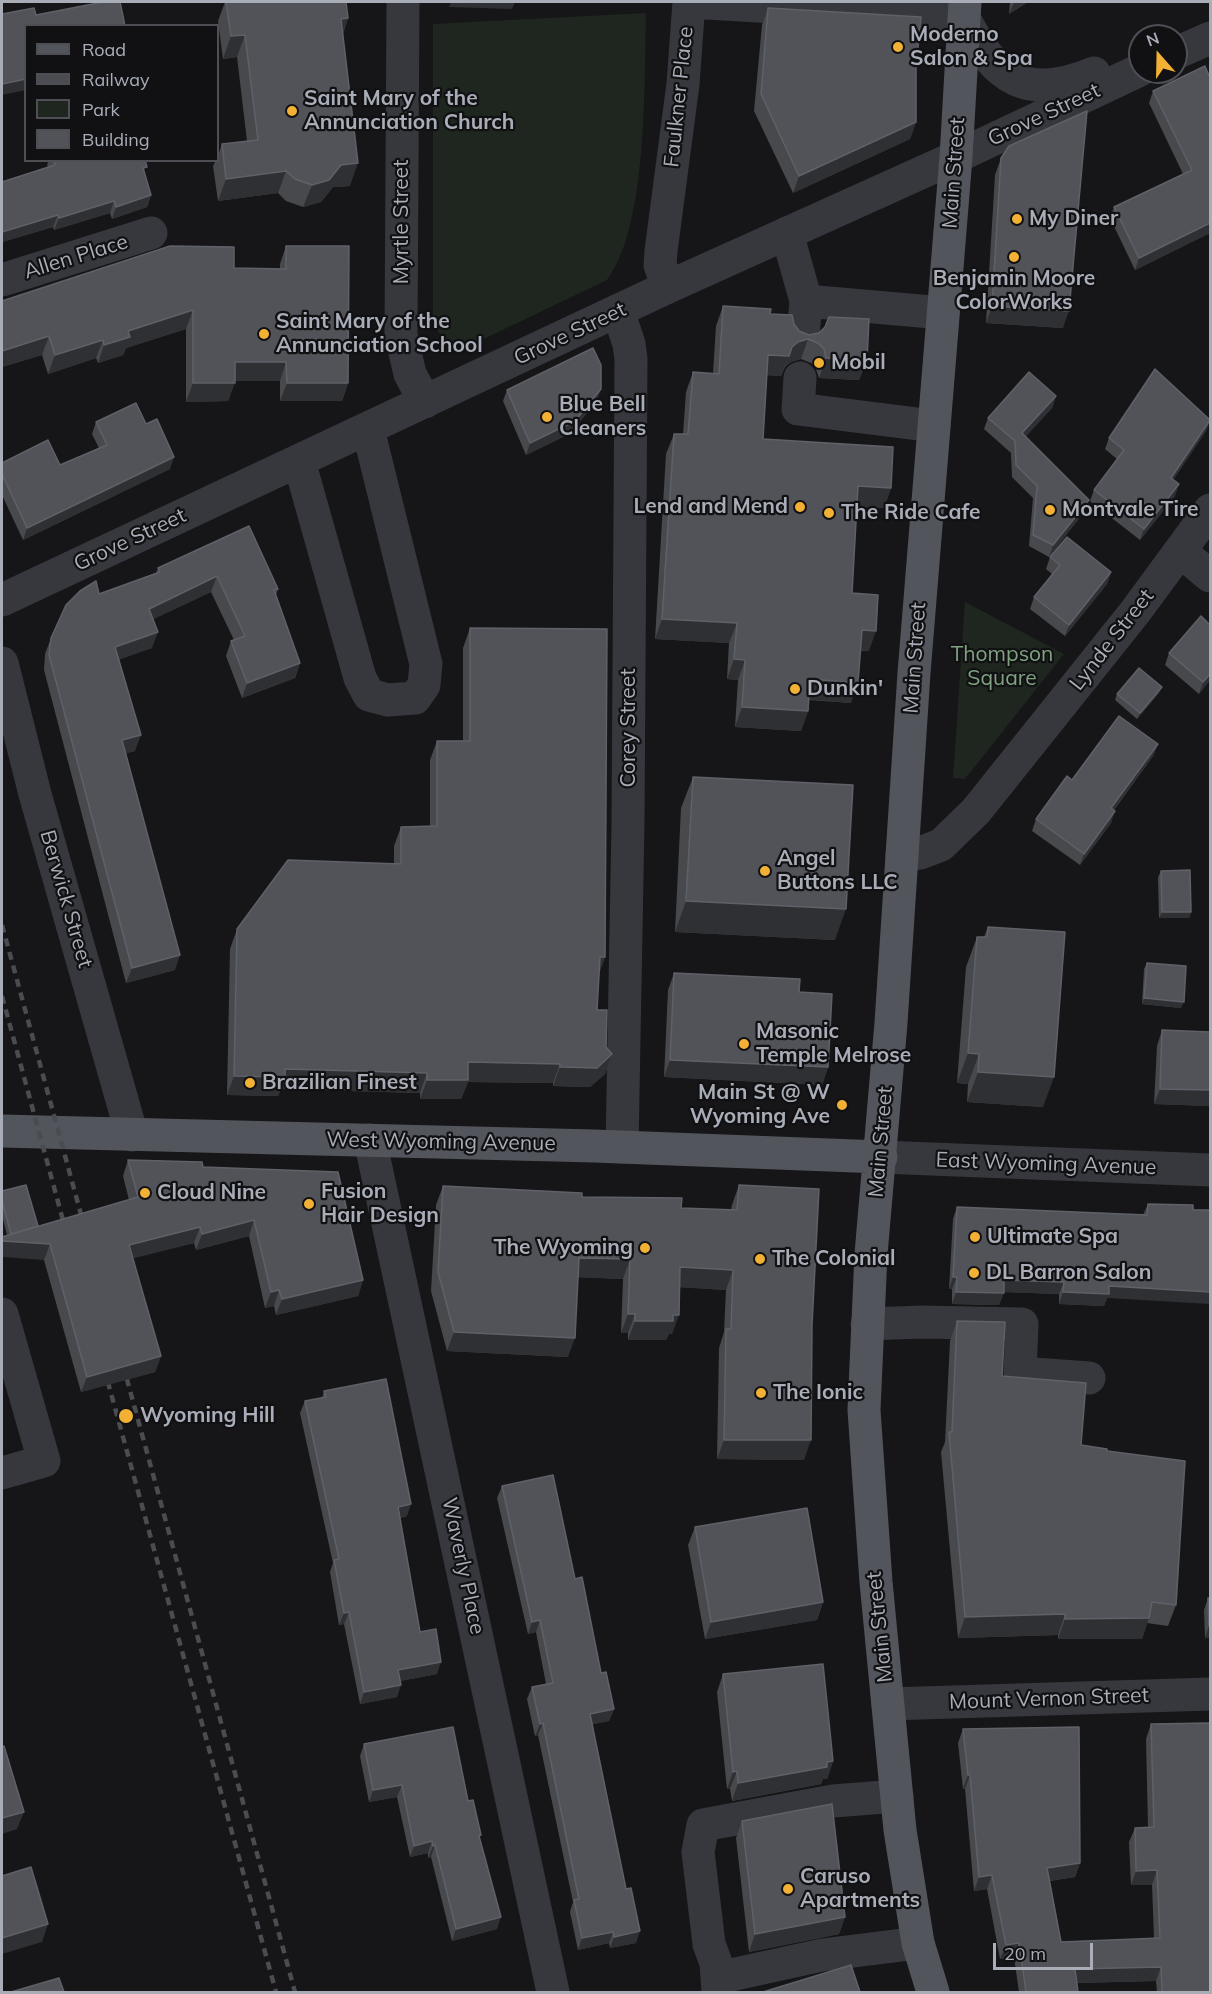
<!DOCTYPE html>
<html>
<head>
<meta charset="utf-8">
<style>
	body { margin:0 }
	#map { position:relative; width:1212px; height:1994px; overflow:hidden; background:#161618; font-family:Mulish,sans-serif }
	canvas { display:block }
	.frame { position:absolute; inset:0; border:3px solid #a8adb8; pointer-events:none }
	.legend { position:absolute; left:24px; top:24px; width:195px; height:138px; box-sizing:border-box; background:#111113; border:2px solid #4d4f55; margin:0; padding:8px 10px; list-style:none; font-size:18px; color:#a8adb8 }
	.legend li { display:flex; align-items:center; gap:12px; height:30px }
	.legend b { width:30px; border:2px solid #4d4f55 }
	.north { position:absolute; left:1128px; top:24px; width:60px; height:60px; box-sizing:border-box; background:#111113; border:2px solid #4d4f55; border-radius:50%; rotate:340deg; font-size:16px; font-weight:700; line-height:24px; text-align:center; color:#a8adb8 }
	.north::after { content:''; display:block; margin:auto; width:21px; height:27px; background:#f2b134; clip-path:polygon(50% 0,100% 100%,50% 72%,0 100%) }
	.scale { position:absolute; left:993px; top:1943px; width:100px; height:27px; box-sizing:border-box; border:3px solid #a8adb8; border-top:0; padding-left:8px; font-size:18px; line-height:21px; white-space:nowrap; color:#a8adb8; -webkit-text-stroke:4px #111113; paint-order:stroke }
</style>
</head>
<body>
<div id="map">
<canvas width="1212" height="1994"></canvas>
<div class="frame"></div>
<ul class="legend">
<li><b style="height:8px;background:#53555c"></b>Road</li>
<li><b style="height:8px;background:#4a4c52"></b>Railway</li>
<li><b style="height:16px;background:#1e261f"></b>Park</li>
<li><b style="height:16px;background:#525359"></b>Building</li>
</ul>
<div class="north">N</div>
<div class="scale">20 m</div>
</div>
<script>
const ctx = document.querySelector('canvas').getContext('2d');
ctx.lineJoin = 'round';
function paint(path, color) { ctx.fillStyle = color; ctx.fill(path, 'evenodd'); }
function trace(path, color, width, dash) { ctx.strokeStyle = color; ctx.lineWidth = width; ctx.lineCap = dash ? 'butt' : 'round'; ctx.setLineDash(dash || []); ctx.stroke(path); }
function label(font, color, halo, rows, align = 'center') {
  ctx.font = font + ' Mulish,sans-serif'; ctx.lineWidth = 4.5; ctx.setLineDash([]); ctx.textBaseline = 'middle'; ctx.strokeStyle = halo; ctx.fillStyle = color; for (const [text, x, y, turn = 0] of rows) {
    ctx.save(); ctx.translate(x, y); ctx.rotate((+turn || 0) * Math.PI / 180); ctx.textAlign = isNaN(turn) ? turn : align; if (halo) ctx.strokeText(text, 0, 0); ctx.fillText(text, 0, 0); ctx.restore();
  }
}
paint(new Path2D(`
	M 646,13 C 644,82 648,226 607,280 L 471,345 C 455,346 436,337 433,321 L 433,24 Z
	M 965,602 L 1064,654 L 965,779 L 953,778 Z`), '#1e261f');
trace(new Path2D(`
	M 403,2 L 401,335 L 410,374 L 425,402
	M 689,2 L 964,18 C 996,80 1026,101 1094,73
	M 1176,53 L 1210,38
	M 787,233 L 806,301 L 803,336
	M 2,280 L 151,233
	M 668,287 L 660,265 L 661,251 L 683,84 L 689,2
	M 806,301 L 943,313
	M 618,311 L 629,344 L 631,359 L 628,823 L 622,1147
	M 800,378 L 798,409 L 934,426
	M 299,461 L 360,678 L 369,695 L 388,700 L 415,698 L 424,685 L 426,664 L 368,429
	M 1180,551 L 1210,576
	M 2,600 L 668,287 L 956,157 L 1140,70
	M 2,663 L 35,794 L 132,1135
	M 902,856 L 920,853 L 941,845 L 976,811 L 1135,612 L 1210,510
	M 370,1140 L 553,1992
	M 881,1157 L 1210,1170
	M 2,1314 L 44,1461 L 2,1473
	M 867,1324 L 922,1322 L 1022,1324 L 1020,1373 L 1089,1378
	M 888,1704 L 1210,1694
	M 717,1978 L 822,1955 L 918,1943
	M 718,1992 L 716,1963 L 709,1944 L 698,1852 L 703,1825 L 833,1801 L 897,1796`), '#37383d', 33);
trace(new Path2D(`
	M 2,1131 L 594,1146 L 881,1157
	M 933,1992 L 918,1943 L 900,1830 L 876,1582 L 864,1410 L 871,1254 L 891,1023 L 914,673 L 956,157 L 965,2`), '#53555c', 33);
trace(new Path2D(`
	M 2,925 L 85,1229
	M 2,996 L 67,1235
	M 123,1365 L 295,1992
	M 104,1368 L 276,1992`), '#4a4c52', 4.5, [8, 6]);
paint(new Path2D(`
	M 225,2 L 346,2 L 348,18 L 343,34 L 350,186 L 333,187 L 321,202 L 303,207 L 286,201 L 278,193 L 218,201 L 213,166 L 216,160 L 218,160 L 218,155 L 222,144 L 247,141 L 237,57 L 223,59 L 218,21 Z
	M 1010,2 L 1028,2 L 1009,14 Z
	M 768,8 L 916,68 L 916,122 L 910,139 L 793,193 L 754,111 L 762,25 Z
	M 1210,78 L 1210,233 L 1135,270 L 1110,218 L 1114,207 L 1183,174 L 1149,103 L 1153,91 Z
	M 1001,158 L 1063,328 L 986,323 L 995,175 Z
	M 49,160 L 145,160 L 144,173 L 151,195 L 147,207 L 112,219 L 110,213 L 54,230 L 53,227 L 2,242 L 2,182 L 48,167 L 47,165 Z
	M 286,246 L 348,383 L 342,401 L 280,401 L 280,381 L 235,381 L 228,401 L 186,402 L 186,329 L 126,348 L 123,355 L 98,363 L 96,358 L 48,374 L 42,355 L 2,367 L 2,301 L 234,268 L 280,269 L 280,264 Z
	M 723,306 L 770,314 L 794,324 L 799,331 L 867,360 L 859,380 L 819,378 L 816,369 L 811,363 L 801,359 L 791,362 L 785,367 L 781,376 L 767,375 L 763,439 L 891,488 L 884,508 L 857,507 L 852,593 L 869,651 L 861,651 L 851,703 L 809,700 L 808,711 L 801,731 L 735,727 L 738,680 L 727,679 L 729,643 L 655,639 L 666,454 L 674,434 L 683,434 L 686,392 L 693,372 L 713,373 L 716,326 Z
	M 507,390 L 597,400 L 571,433 L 526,455 L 503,401 Z
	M 1056,396 L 1052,408 L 1026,436 L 1084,512 L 1049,557 L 1029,546 L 1033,498 L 1012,477 L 1011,453 L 984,429 L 988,418 Z
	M 1210,420 L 1206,431 L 1173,480 L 1175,496 L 1140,540 L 1090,501 L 1094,490 L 1117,459 L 1105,449 L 1109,438 Z
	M 96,422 L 146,424 L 170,469 L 23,540 L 2,495 L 2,463 L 60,465 L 99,448 L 92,434 Z
	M 249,526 L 278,589 L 276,595 L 300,663 L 295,678 L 242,698 L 226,656 L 231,641 L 234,640 L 211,592 L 153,619 L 152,648 L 119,659 L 135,751 L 126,753 L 175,970 L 126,983 L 44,670 L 45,654 L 51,638 L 99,594 L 156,573 L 158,568 Z
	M 1050,557 L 1111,572 L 1107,584 L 1065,636 L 1030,609 L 1034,597 L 1052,574 L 1046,569 Z
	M 1210,625 L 1210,680 L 1199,694 L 1165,665 L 1169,653 Z
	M 470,628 L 605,957 L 599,973 L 597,1010 L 606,1047 L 612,1054 L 605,1074 L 590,1087 L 553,1086 L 553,1083 L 468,1082 L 461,1099 L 420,1099 L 420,1093 L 281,1089 L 278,1096 L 227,1095 L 230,949 L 237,929 L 394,864 L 394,846 L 401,827 L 430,826 L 430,760 L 437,741 L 463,741 L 463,648 Z
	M 1159,693 L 1137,719 L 1115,700 L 1117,694 Z
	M 1158,744 L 1153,756 L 1114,810 L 1111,823 L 1080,865 L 1032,831 L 1036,819 L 1072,780 Z
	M 693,777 L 835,940 L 675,932 L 681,808 Z
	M 1161,871 L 1191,912 L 1189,918 L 1159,918 L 1158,877 Z
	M 988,927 L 1043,1107 L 967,1102 L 968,1084 L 957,1083 L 966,967 L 977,937 L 984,937 Z
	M 1147,963 L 1181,1008 L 1142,1004 L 1144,969 Z
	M 674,973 L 799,992 L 828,1067 L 822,1085 L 664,1077 L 668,990 Z
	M 1162,1030 L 1210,1032 L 1210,1106 L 1154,1104 L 1157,1046 Z
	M 128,1160 L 203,1167 L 363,1280 L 358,1296 L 276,1315 L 274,1306 L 265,1308 L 249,1236 L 196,1250 L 194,1243 L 133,1258 L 161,1356 L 155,1372 L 81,1392 L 44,1260 L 7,1235 L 2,1215 L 2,1191 L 38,1226 L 129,1200 L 123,1176 Z
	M 739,1185 L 804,1460 L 717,1459 L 719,1348 L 724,1332 L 726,1290 L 680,1287 L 672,1334 L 669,1334 L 666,1340 L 628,1340 L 628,1333 L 621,1333 L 623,1279 L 578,1277 L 568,1357 L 447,1351 L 431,1291 L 436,1205 L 443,1186 L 582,1197 L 681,1208 L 731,1210 L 732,1205 Z
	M 1148,1204 L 1193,1205 L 1107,1298 L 1104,1306 L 1059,1304 L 1059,1294 L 1004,1292 L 999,1305 L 952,1304 L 952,1289 L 949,1289 L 953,1219 L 957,1207 L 1143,1215 Z
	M 957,1321 L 1002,1376 L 1081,1445 L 1107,1451 L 1176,1605 L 1168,1626 L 1147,1623 L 1142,1639 L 1058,1639 L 1058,1635 L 958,1638 L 941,1452 L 945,1442 L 950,1341 Z
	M 324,1391 L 407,1516 L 400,1518 L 420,1632 L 437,1674 L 400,1681 L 397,1697 L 360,1704 L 344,1624 L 339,1625 L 330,1572 L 333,1563 L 300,1413 L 305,1401 L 322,1398 Z
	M 502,1486 L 575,1579 L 601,1673 L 614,1709 L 609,1721 L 592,1724 L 636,1943 L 610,1948 L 609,1943 L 578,1950 L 570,1912 L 573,1902 L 538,1735 L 535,1736 L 527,1699 L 532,1687 L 546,1684 L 536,1632 L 528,1634 L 497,1498 Z
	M 695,1527 L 823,1602 L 817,1620 L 705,1639 L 688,1545 Z
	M 1208,1598 L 1210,1598 L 1210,1638 L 1205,1638 L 1204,1610 Z
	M 723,1674 L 833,1761 L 827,1779 L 823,1779 L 821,1784 L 732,1801 L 730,1789 L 727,1789 L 717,1692 Z
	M 1151,1724 L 1210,1992 L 1157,1992 L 1156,1981 L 1077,1983 L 1078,1992 L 1019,1992 L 1014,1957 L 1000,1959 L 987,1889 L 974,1891 L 965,1789 L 963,1789 L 958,1743 L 963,1729 L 1080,1863 L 1075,1877 L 1050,1881 L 1061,1942 L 1154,1938 L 1152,1885 L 1131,1885 L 1129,1842 L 1135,1828 L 1148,1827 L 1146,1739 Z
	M 364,1744 L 468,1801 L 480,1839 L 497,1929 L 452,1941 L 431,1857 L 428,1858 L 428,1853 L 410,1857 L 397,1797 L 369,1802 L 360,1756 Z
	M 742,1821 L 845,1917 L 839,1934 L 749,1952 L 736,1838 Z`), '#47494d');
paint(new Path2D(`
	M 451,2 L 515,2 L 512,9 L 449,7 Z
	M 1014,2 L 1028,2 L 1009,14 Z
	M 348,18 L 340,41 L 341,19 Z
	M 245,35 L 237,57 L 223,59 L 231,36 Z
	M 26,79 L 26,90 L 2,95 L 2,84 Z
	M 916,122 L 910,139 L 793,193 L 799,176 Z
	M 358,163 L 350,186 L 333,187 L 321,202 L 303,207 L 312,185 L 341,165 Z
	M 286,171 L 278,193 L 218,201 L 226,179 Z
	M 151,195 L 147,207 L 112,219 L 116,207 Z
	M 114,201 L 110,213 L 54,230 L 59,218 Z
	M 58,215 L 53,227 L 2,242 L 2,232 Z
	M 1210,223 L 1210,233 L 1135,270 L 1139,258 Z
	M 992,306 L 1069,311 L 1063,328 L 986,323 Z
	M 193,310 L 186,329 L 126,348 L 123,355 L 98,363 L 104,345 L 128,331 Z
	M 49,336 L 42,355 L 2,367 L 2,351 Z
	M 808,339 L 801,359 L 791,362 L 785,367 L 792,347 L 798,342 Z
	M 103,340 L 96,358 L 48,374 L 55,355 Z
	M 768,355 L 789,356 L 781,376 L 761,375 Z
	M 826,358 L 867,360 L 859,380 L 819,378 Z
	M 235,362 L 286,362 L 280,381 L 228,381 Z
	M 193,383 L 235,383 L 228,401 L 186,402 Z
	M 287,383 L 348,383 L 342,401 L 280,401 Z
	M 601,389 L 597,400 L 571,433 L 526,455 L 530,443 Z
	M 1056,396 L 1052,408 L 1018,445 L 1022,433 Z
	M 1210,420 L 1206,431 L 1167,489 L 1171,478 Z
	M 174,457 L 170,469 L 23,540 L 27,528 Z
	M 1179,484 L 1175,496 L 1140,540 L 1144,529 Z
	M 858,486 L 891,488 L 884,508 L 851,506 Z
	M 1089,500 L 1084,512 L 1049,557 L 1053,545 Z
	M 1111,572 L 1107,584 L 1065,636 L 1069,625 Z
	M 217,576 L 211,592 L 143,624 L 149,609 Z
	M 662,619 L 737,623 L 729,643 L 655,639 Z
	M 862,630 L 876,631 L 869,651 L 855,650 Z
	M 158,632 L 152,648 L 110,663 L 115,647 Z
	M 734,659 L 745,660 L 738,680 L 727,679 Z
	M 300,663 L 295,678 L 242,698 L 247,683 Z
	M 1210,674 L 1210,680 L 1199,694 L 1203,682 Z
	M 810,679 L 858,683 L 851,703 L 803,699 Z
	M 1162,687 L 1159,693 L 1137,719 L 1140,713 Z
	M 742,707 L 808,711 L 801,731 L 735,727 Z
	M 141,735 L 135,751 L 117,756 L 122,740 Z
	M 1158,744 L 1153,756 L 1106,820 L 1111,808 Z
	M 1115,811 L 1111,823 L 1080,865 L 1084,854 Z
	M 686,901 L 846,909 L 835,940 L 675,932 Z
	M 1162,912 L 1191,912 L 1189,918 L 1159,918 Z
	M 180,955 L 175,970 L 126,983 L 132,968 Z
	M 600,957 L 605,957 L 598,977 Z
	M 1144,998 L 1184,1002 L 1181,1008 L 1142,1004 Z
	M 968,1053 L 979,1054 L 968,1084 L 957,1083 Z
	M 612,1054 L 605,1074 L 590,1087 L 553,1086 L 560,1067 Z
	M 670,1060 L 828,1067 L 822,1085 L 664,1077 Z
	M 468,1062 L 560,1064 L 553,1083 L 468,1082 L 461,1099 L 420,1099 L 427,1080 Z
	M 285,1069 L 427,1073 L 420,1093 L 281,1089 L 278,1096 L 227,1095 L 234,1076 Z
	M 978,1072 L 1054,1077 L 1043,1107 L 967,1102 Z
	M 1160,1089 L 1210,1090 L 1210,1106 L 1154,1104 Z
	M 254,1220 L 249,1236 L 196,1250 L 202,1234 Z
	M 200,1227 L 194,1243 L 123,1261 L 129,1245 Z
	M 2,1241 L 50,1244 L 44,1260 L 2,1257 Z
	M 579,1258 L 630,1259 L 623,1279 L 572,1277 Z
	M 680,1267 L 733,1270 L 726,1290 L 673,1287 Z
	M 953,1277 L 957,1277 L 952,1289 L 949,1289 Z
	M 363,1280 L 358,1296 L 276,1315 L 282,1299 Z
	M 1004,1280 L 1064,1282 L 1059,1294 L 1000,1292 Z
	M 1109,1286 L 1210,1292 L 1210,1304 L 1107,1298 L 1104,1306 L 1059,1304 L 1063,1292 Z
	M 279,1290 L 274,1306 L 265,1308 L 271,1292 Z
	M 956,1292 L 1004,1293 L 999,1305 L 952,1304 Z
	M 628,1314 L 635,1314 L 628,1333 L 621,1333 Z
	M 673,1315 L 679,1315 L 672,1334 L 669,1334 L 666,1340 L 628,1340 L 635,1321 Z
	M 454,1332 L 575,1338 L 568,1357 L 447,1351 Z
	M 161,1356 L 155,1372 L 81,1392 L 87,1377 Z
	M 724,1440 L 811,1440 L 804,1460 L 717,1459 Z
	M 411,1504 L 407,1516 L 393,1519 L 398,1507 Z
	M 823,1602 L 817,1620 L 705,1639 L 711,1622 Z
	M 349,1612 L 344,1624 L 339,1625 L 344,1613 Z
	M 1065,1614 L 1058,1635 L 958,1638 L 965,1617 Z
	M 1149,1618 L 1142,1639 L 1058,1639 L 1065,1619 Z
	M 540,1620 L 536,1632 L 528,1634 L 532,1622 Z
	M 1209,1626 L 1210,1626 L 1210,1638 L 1205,1638 Z
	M 441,1662 L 437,1674 L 394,1682 L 398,1670 Z
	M 401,1685 L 397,1697 L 360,1704 L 364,1692 Z
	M 614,1709 L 609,1721 L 586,1726 L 590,1714 Z
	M 543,1723 L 538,1735 L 535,1736 L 540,1724 Z
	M 833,1761 L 827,1779 L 823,1779 L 821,1784 L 732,1801 L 738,1783 L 827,1762 Z
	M 737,1771 L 730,1789 L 727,1789 L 733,1772 Z
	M 968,1775 L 970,1775 L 965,1789 L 963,1789 Z
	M 402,1785 L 397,1797 L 369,1802 L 373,1790 Z
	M 24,1812 L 17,1829 L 2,1834 L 2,1818 Z
	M 432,1841 L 428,1853 L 410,1857 L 414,1846 Z
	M 435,1845 L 431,1857 L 428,1858 L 433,1846 Z
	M 1080,1863 L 1075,1877 L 1042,1882 L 1047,1868 Z
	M 1157,1870 L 1152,1885 L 1131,1885 L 1136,1871 Z
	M 992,1875 L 987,1889 L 974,1891 L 979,1877 Z
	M 501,1917 L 497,1929 L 452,1941 L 456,1929 Z
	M 845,1917 L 839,1934 L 749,1952 L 755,1934 Z
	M 48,1924 L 42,1942 L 2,1954 L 2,1938 Z
	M 640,1931 L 636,1943 L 610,1948 L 614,1937 Z
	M 613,1932 L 609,1943 L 578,1950 L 582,1938 Z
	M 1019,1943 L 1014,1957 L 1000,1959 L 1006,1945 Z
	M 1161,1967 L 1156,1981 L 1070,1983 L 1075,1969 Z`), '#2f3033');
const building = new Path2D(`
	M 103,2 L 120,2 L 125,26 L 26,26 L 26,79 L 2,84 L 2,14 L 34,8 L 36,15 Z
	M 226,2 L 346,2 L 348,18 L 341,19 L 358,163 L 341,165 L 329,180 L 312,185 L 295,179 L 286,171 L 226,179 L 222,144 L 258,140 L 245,35 L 231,36 Z
	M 768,8 L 921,17 L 916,68 L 916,122 L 799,176 L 761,94 Z
	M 1205,66 L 1210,78 L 1210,223 L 1139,258 L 1114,207 L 1192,170 L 1153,91 Z
	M 1087,111 L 1069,311 L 992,306 L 1001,158 L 1009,146 Z
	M 54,160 L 145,160 L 147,167 L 143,168 L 151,195 L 116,207 L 114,201 L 59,218 L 58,215 L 2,232 L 2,182 L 55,165 Z
	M 170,246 L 234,247 L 234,268 L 286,269 L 286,246 L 349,246 L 348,383 L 287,383 L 286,362 L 235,362 L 235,383 L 193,383 L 193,310 L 128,331 L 130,337 L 104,345 L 103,340 L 55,355 L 49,336 L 2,351 L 2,301 Z
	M 723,306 L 771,309 L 770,314 L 792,315 L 794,324 L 799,331 L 809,335 L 819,333 L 825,327 L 829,317 L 869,319 L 867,360 L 826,358 L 824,349 L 818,343 L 808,339 L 798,342 L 792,347 L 789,356 L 768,355 L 763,439 L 893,447 L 891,488 L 858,486 L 852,593 L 878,595 L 876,631 L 862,630 L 858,683 L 810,679 L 808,711 L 742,707 L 745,660 L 734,659 L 737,623 L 662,619 L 674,434 L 688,434 L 693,372 L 719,374 Z
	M 593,348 L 601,365 L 601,389 L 575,421 L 530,443 L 507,390 Z
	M 1155,369 L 1210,420 L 1171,478 L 1179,484 L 1144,529 L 1094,490 L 1124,450 L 1109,438 Z
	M 1029,372 L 1056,396 L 1022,433 L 1089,500 L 1053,545 L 1033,535 L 1037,486 L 1016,465 L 1015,441 L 988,418 Z
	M 136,403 L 146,424 L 157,419 L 174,457 L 27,528 L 2,474 L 2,463 L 48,440 L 60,465 L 107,445 L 96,422 Z
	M 249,526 L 278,589 L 274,590 L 300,663 L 247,683 L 231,641 L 245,636 L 217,576 L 149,609 L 158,632 L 115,647 L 141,735 L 122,740 L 180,955 L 132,968 L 49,655 L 51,638 L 66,605 L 80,591 L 96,581 L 99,594 L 160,572 L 158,568 Z
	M 1067,537 L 1111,572 L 1069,625 L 1034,597 L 1060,565 L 1050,557 Z
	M 1201,616 L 1210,625 L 1210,674 L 1203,682 L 1169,653 Z
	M 470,628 L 607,629 L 605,957 L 600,957 L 597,1010 L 607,1010 L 606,1047 L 612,1054 L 597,1068 L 560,1067 L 560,1064 L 468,1062 L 468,1080 L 427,1080 L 427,1073 L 285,1069 L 285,1077 L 234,1076 L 237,929 L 288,860 L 401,864 L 401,827 L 437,826 L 437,741 L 470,741 Z
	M 1139,668 L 1162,687 L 1140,713 L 1117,694 Z
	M 1119,716 L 1158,744 L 1111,808 L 1115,811 L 1084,854 L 1036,819 L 1067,776 L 1072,780 Z
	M 693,777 L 853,785 L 846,909 L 686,901 Z
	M 1190,870 L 1191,912 L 1162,912 L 1161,871 Z
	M 988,927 L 1065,932 L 1054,1077 L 978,1072 L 979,1054 L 968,1053 L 977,937 L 987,937 Z
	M 1147,963 L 1186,966 L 1184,1002 L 1144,998 Z
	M 674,973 L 800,979 L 799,992 L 832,994 L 828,1067 L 670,1060 Z
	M 1162,1030 L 1210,1032 L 1210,1090 L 1160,1089 Z
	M 128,1160 L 202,1162 L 203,1167 L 338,1172 L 363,1280 L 282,1299 L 279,1290 L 271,1292 L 254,1220 L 202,1234 L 200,1227 L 129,1245 L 161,1356 L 87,1377 L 50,1244 L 2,1241 L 2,1237 L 138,1197 Z
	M 26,1185 L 38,1226 L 11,1234 L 2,1201 L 2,1191 Z
	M 739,1185 L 819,1189 L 812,1325 L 811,1440 L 724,1440 L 726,1329 L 731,1329 L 733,1270 L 680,1267 L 679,1315 L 673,1315 L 673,1321 L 635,1321 L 635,1314 L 628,1314 L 630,1259 L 579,1258 L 575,1338 L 454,1332 L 438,1272 L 443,1186 L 582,1193 L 582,1197 L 682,1198 L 681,1208 L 737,1210 Z
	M 1148,1204 L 1193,1205 L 1193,1210 L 1210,1210 L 1210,1292 L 1109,1286 L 1109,1294 L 1063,1292 L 1064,1282 L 1004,1280 L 1004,1293 L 956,1292 L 957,1277 L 953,1277 L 957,1207 L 1147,1215 Z
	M 957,1321 L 1005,1322 L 1002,1376 L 1086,1383 L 1081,1445 L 1107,1449 L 1107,1451 L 1185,1461 L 1176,1605 L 1152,1602 L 1149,1618 L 1065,1619 L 1065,1614 L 965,1617 L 949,1432 L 952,1432 Z
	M 386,1379 L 411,1504 L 398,1507 L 420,1632 L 436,1629 L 441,1662 L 398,1670 L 401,1685 L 364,1692 L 349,1612 L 344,1613 L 334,1560 L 339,1559 L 305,1401 L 326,1397 L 324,1391 Z
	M 553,1475 L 575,1579 L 582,1577 L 601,1673 L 606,1672 L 614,1709 L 590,1714 L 626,1889 L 631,1888 L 640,1931 L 614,1937 L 613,1932 L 582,1938 L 574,1900 L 579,1899 L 543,1723 L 540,1724 L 532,1687 L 553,1683 L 540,1620 L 532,1622 L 502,1486 Z
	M 807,1508 L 823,1602 L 711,1622 L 695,1527 Z
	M 1208,1598 L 1210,1598 L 1210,1626 L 1209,1626 Z
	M 823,1664 L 833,1761 L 827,1762 L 827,1767 L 738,1783 L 737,1771 L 733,1772 L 723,1674 Z
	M 1210,1723 L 1210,1992 L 1162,1992 L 1161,1967 L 1075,1969 L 1078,1992 L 1026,1992 L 1019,1943 L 1006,1945 L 992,1875 L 979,1877 L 970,1775 L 968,1775 L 963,1729 L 1079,1727 L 1080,1863 L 1047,1868 L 1061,1942 L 1160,1938 L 1157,1870 L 1136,1871 L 1135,1828 L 1154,1827 L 1151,1724 Z
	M 453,1727 L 468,1801 L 473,1800 L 481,1835 L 479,1836 L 501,1917 L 456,1929 L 435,1845 L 433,1846 L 432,1841 L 414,1846 L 402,1785 L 373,1790 L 364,1744 Z
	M 2,1746 L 4,1746 L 24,1812 L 2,1818 Z
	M 832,1804 L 845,1917 L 755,1934 L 742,1821 Z
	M 31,1867 L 48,1924 L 2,1938 L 2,1876 Z
	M 851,1965 L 860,1992 L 763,1992 Z
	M 59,1978 L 64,1992 L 11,1992 Z`);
paint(building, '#525359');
trace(building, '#5f6168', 1.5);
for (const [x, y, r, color] of [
	[898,47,6,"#f2b134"],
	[292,111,6,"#f2b134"],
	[1017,219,6,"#f2b134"],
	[1014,257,6,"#f2b134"],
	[264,334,6,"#f2b134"],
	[819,363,6,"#f2b134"],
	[547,417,6,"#f2b134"],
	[800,507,6,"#f2b134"],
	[1050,510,6,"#f2b134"],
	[829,513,6,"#f2b134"],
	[795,689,6,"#f2b134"],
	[765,871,6,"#f2b134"],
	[744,1044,6,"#f2b134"],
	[250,1083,6,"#f2b134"],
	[842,1105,6,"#f2b134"],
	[145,1193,6,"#f2b134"],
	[309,1204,6,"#f2b134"],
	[975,1237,6,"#f2b134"],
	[645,1248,6,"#f2b134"],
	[760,1259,6,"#f2b134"],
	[974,1273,6,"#f2b134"],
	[761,1393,6,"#f2b134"],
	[126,1416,8,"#f2b134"],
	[788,1889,6,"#f2b134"]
]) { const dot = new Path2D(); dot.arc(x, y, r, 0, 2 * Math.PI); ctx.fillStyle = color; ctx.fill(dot); trace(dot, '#111113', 2); }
label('bold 21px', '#a8adb8', '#111113', [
	["Moderno",910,35],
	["Salon & Spa",910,59],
	["Saint Mary of the",304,99],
	["Annunciation Church",304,123],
	["My Diner",1029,219],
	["Benjamin Moore",1014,279,"center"],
	["ColorWorks",1014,303,"center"],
	["Saint Mary of the",276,322],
	["Annunciation School",276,346],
	["Mobil",831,363],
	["Blue Bell",559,405],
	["Cleaners",559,429],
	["Lend and Mend",788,507,"right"],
	["Montvale Tire",1062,510],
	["The Ride Cafe",841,513],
	["Dunkin'",807,689],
	["Angel",777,859],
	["Buttons LLC",777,883],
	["Masonic",756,1032],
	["Temple Melrose",756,1056],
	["Brazilian Finest",262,1083],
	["Main St @ W",830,1093,"right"],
	["Wyoming Ave",830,1117,"right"],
	["Fusion",321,1192],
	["Hair Design",321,1216],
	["Cloud Nine",157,1193],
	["Ultimate Spa",987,1237],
	["The Wyoming",633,1248,"right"],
	["The Colonial",772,1259],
	["DL Barron Salon",986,1273],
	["The Ionic",773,1393],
	["Wyoming Hill",140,1416],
	["Caruso",800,1877],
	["Apartments",800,1901]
], 'left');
label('21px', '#a8adb8', '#111113', [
	["Faulkner Place",679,97,-84],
	["Grove Street",1044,115,-25],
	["Main Street",954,173,-86],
	["Myrtle Street",402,222,-90],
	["Allen Place",76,257,-17],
	["Grove Street",570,334,-25],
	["Grove Street",130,540,-25],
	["Lynde Street",1112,640,-52],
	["Main Street",915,658,-86],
	["Corey Street",629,728,-90],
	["Berwick Street",66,899,74],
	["West Wyoming Avenue",441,1142,1],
	["Main Street",881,1142,-85],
	["East Wyoming Avenue",1046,1164,2],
	["Waverly Place",463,1566,78],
	["Main Street",880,1627,-96],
	["Mount Vernon Street",1049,1699,-2]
]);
label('21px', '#7fa381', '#111113', [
	["Thompson",1002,655],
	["Square",1002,679]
]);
</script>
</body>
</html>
